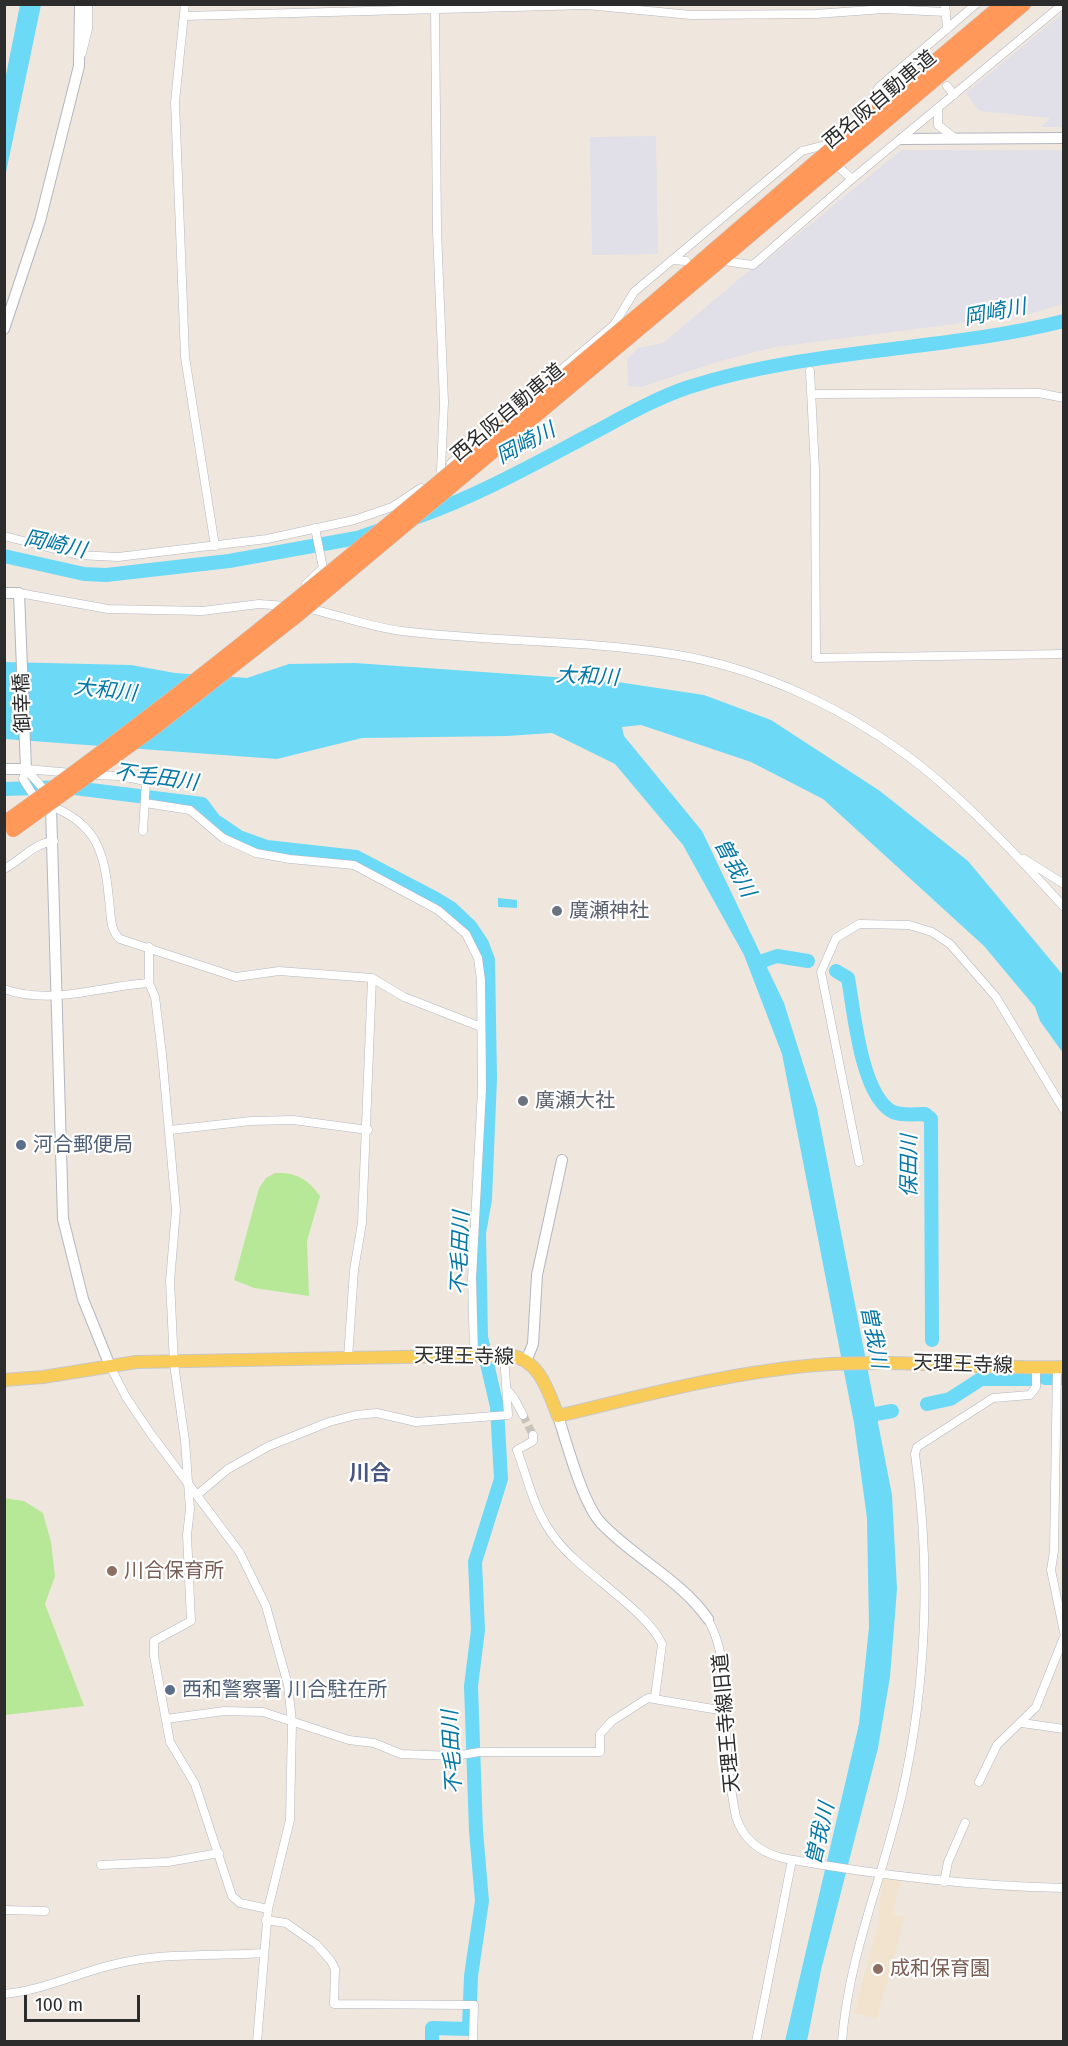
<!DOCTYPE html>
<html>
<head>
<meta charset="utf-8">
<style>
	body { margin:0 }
	#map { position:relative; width:1068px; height:2046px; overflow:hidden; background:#efe7de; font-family:"Fira Sans",sans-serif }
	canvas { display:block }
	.frame { position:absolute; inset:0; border:6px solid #2c2c2c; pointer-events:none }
	.scale { position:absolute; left:24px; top:1995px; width:116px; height:27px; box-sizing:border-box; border:3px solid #2c2c2c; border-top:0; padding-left:8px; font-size:18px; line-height:21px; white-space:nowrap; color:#2c2c2c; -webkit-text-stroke:4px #fff; paint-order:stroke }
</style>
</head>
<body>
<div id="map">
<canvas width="1068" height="2046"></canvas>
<div class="frame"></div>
<div class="scale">100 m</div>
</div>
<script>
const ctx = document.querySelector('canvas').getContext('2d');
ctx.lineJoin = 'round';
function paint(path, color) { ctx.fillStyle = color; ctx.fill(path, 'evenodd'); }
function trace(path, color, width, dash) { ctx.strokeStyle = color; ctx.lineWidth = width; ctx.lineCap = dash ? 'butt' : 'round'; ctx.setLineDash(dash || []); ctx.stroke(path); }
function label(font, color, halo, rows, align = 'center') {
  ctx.font = font + ' "Fira Sans","Noto Sans JP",sans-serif'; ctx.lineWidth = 4.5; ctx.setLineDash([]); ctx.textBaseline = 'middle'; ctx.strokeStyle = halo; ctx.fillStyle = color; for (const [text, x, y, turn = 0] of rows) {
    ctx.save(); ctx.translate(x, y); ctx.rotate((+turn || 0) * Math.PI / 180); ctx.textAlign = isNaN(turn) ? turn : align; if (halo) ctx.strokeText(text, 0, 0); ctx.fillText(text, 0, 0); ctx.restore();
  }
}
paint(new Path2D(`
	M 1063,13 L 1063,127 L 1041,127 L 1050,118 L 979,111 L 966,93 Z
	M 656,136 L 658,254 L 592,255 L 590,137 Z
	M 901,150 L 1063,150 L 1063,304 L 1026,315 L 775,347 L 720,361 L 641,387 L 628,386 L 627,359 L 638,348 L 663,343 L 751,269 L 749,266 L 762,264 Z`), '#e1dfe7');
paint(new Path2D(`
	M 889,1876 L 901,1879 L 893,1914 L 905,1917 L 877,2019 L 854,2013 L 878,1925 L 882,1882 Z`), '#f1e3cd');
paint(new Path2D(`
	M 275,1173 C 296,1172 308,1179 320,1196 L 307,1241 L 309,1296 L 254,1288 L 234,1280 L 259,1188 L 266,1178 Z
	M 4,1498 L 24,1501 L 43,1513 L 51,1542 L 55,1576 L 45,1604 L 84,1706 L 5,1715 Z`), '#b7e898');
paint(new Path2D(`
	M 20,5 L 41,5 L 5,177 L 5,80 Z
	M 4,662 L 131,665 L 175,673 L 247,678 L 289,664 L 355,663 L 611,681 L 704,695 L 771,720 L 880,791 L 968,861 L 1063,975 L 1063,1053 L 1040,1021 L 1035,1007 L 984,946 L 823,799 L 751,762 L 641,725 L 622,727 L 624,736 L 702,831 L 784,1003 L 817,1108 L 892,1495 L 897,1589 L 890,1677 L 878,1748 L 821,1970 L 807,2041 L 785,2041 L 859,1724 L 869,1627 L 867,1518 L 854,1423 L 782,1054 L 744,955 L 683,845 L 615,764 L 552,733 L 507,736 L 362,738 L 277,759 L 5,739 Z
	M 498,898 L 517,900 L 517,908 L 498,907 Z`), '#6cd9f6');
trace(new Path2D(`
	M 415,518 C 478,496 536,463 595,432 C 625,416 656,398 689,387 C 810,348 940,352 1064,321
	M 4,556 L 84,574 L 106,575 L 229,561 L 357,538 L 380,530
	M 4,789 L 67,787 L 202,804 L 214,820 L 239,837 L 267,847 L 356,857 L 436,899 L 451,908 L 470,926 L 482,944 L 488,960 L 490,1078 L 485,1199 L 479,1233 L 481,1337 L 497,1407 L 501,1479 L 475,1562 L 478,1630 L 471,1686 L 476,1831 L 482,1901 L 471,1976 L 469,2029 L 432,2028 L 432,2042
	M 757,963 L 777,956 L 808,961
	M 836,971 L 848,978 C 854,1011 861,1096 893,1112 C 902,1116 915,1114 925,1114 L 931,1119 L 932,1340
	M 1045,1378 L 1064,1378
	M 927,1404 L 950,1399 L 981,1379 L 1030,1379
	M 865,1416 L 892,1411`), '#6cd9f6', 14);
trace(new Path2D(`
	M 523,1415 L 533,1435`), '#c8c2ba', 8, [8, 4]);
const street = new Path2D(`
	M 185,4 L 175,102 L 185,357 L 215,546
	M 945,4 L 947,29
	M 435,5 L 437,231 L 444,402 L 441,471
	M 184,16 L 587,5 L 691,15 L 816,14 L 884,9 L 946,12
	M 82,53 L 88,29 L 88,4
	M 947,86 L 954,95
	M 938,109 L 938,125 L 956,139
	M 861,117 L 879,87 L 976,4
	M 822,152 L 852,179
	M 672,260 L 686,261
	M 730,262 L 753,265 L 852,179 L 1063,4
	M 810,371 L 815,469 L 816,658 L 1064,654
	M 811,394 L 1039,393 L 1064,398
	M 451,463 L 614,325 L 634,292 L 802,151 L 833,143
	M 4,536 L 78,555 L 118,557 L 267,539 L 354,520 L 392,507 L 421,488
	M 306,584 L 323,568 L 315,528
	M 19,593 L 108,609 L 202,611 L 259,604 L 287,606
	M 305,608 C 337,614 368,627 402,631 C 492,642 583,640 672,654 C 762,668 851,711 922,767 C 973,808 1020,859 1064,907
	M 26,769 L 23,779 L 37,801
	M 26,769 L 72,773
	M 26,769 L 48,794
	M 90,775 L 120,776 L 146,781 L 143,831
	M 145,803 L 190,810 L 223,838 L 256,853 L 290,859 L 354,865 L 438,910 L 466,934 L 478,958 L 481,980 L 482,1089 L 472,1278 L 474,1355
	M 48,805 C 101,824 105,857 110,909 C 111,920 111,931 120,939 L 236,977 L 279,971 L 372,978 L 404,997 L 481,1027
	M 1024,859 L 1064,884
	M 4,869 C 23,859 32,844 54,841
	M 149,947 L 149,983 L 155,997 L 162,1054 L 176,1210 L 170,1281 L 174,1364 L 185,1441 L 190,1509 L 187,1535 L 191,1621 L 154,1641 L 154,1656 L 170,1742 L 195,1784 L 232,1896 L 240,1903 L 268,1909
	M 4,989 C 51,1006 101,986 149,983
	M 170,1130 L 251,1121 L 293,1120 L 368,1130
	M 859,1162 L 821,972 L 836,938 L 859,924 L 909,925 L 932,932 L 950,944 L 996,997 L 1064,1110
	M 348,1358 L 354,1270 L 362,1223 L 372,978
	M 110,1366 L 126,1397 L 151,1434 L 240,1553 L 266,1606 L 288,1685 L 292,1722 L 290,1820 L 268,1909 L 257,2042
	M 1057,1368 L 1054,1551 L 1051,1570 L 1064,1632
	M 507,1390 L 514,1398 L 523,1415
	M 533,1435 L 533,1441 L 517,1450 C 529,1482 534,1511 555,1538 C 579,1571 647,1610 662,1644 L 655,1697
	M 197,1495 L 228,1469 L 269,1446 L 329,1422 L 356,1415 L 377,1413 L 416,1422 L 508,1415 L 504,1354
	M 708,1619 C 725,1652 723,1675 725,1710 C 726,1745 729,1783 736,1817 C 743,1839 760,1852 782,1858 C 875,1875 969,1886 1064,1888
	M 166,1719 L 224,1711 L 263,1712 L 349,1740 L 374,1743 L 401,1754 L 454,1756 L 480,1752 L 600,1752 L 600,1734 L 612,1721 L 648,1698 L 725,1711
	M 1022,1723 L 1064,1729
	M 979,1782 L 997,1745 L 1036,1707 L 1064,1637
	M 101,1865 L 168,1862 L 219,1853
	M 944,1882 L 948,1862 L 965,1823
	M 4,1910 L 45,1911
	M 266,1920 L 286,1923 L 316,1944 L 331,1961 L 335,1969 L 334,2004 L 474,2005 L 473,2042
	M 4,1994 C 48,1990 87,1968 130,1961 C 173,1953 220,1956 264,1953
	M 756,2042 L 792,1860
	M 842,2042 C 848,1957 883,1876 902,1794 C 927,1683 931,1566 915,1454 L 917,1447 L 993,1398 L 1030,1395 L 1036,1387 L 1036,1367`);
const secondary = new Path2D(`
	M 902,139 L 1064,138
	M 4,329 L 40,221 L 79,66 L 80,4
	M 4,593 L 19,593 L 26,769 L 4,769
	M 51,807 L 63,1219 L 83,1299 L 110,1366
	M 527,1359 L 533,1344 L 537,1275 L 562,1160
	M 558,1416 C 567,1444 583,1504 601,1523 C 634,1558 681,1580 708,1619`);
const primary = new Path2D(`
	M 4,1380 L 43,1377 L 136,1362 L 508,1355 C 540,1359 548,1391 558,1416 C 642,1396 730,1372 817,1365 C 900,1359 981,1369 1064,1367`);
const highway = new Path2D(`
	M 889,100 L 1003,4
	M 899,110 L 1024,4
	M 649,306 L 811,166
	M 657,314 L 818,178`);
trace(street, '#b2b6c1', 9);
trace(secondary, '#b2b6c1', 12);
trace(primary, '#c8c8c8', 14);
trace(highway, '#c8c8c8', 15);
trace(street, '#fff', 8);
trace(secondary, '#fff', 10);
trace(primary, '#f9cb58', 12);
trace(highway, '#ff9859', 14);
const highwayBridge = new Path2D(`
	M 811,166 L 889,100
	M 818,178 L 899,110
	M 7,821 C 231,662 438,482 649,306
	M 13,830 L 154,728 L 299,614 L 657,314`);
trace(highwayBridge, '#c8c8c8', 15, []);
trace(highwayBridge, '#ff9859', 14);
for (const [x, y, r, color] of [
	[557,911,6,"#6b7280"],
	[523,1101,6,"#6b7280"],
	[21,1145,6,"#5c6f8a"],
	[112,1571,6,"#8d6e63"],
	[170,1690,6,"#5c6f8a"],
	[878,1969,6,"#8d6e63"]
]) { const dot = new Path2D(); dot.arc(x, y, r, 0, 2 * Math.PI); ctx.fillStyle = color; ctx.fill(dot); trace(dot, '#fff', 2); }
label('20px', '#2c2c2c', '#fff', [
	["西名阪自動車道",880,100,-40],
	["西名阪自動車道",508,413,-40],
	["御幸橋",23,703,-92],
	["天理王寺線",464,1357,1],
	["天理王寺線",963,1365,2],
	["天理王寺線旧道",727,1723,-95]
]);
label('20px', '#5b616d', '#fff', [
	["廣瀬神社",569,911],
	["廣瀬大社",535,1101]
], 'left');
label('20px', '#4e5e75', '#fff', [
	["河合郵便局",33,1145],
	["西和警察署 川合駐在所",182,1690]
], 'left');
label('20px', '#785e54', '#fff', [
	["川合保育所",124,1571],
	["成和保育園",890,1969]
], 'left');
label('italic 21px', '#0578a8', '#fff', [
	["岡崎川",995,313,-11],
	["岡崎川",526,444,-28],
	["岡崎川",55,545,12],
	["大和川",587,677,3],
	["大和川",105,691,6],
	["不毛田川",156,778,8],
	["曽我川",734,868,62],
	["保田川",910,1166,-90],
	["不毛田川",461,1253,-88],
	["曽我川",873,1337,79],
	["不毛田川",453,1752,-93],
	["曽我川",821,1834,-77]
]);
label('bold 21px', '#495681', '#fff', [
	["川合",370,1474]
]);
</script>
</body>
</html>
